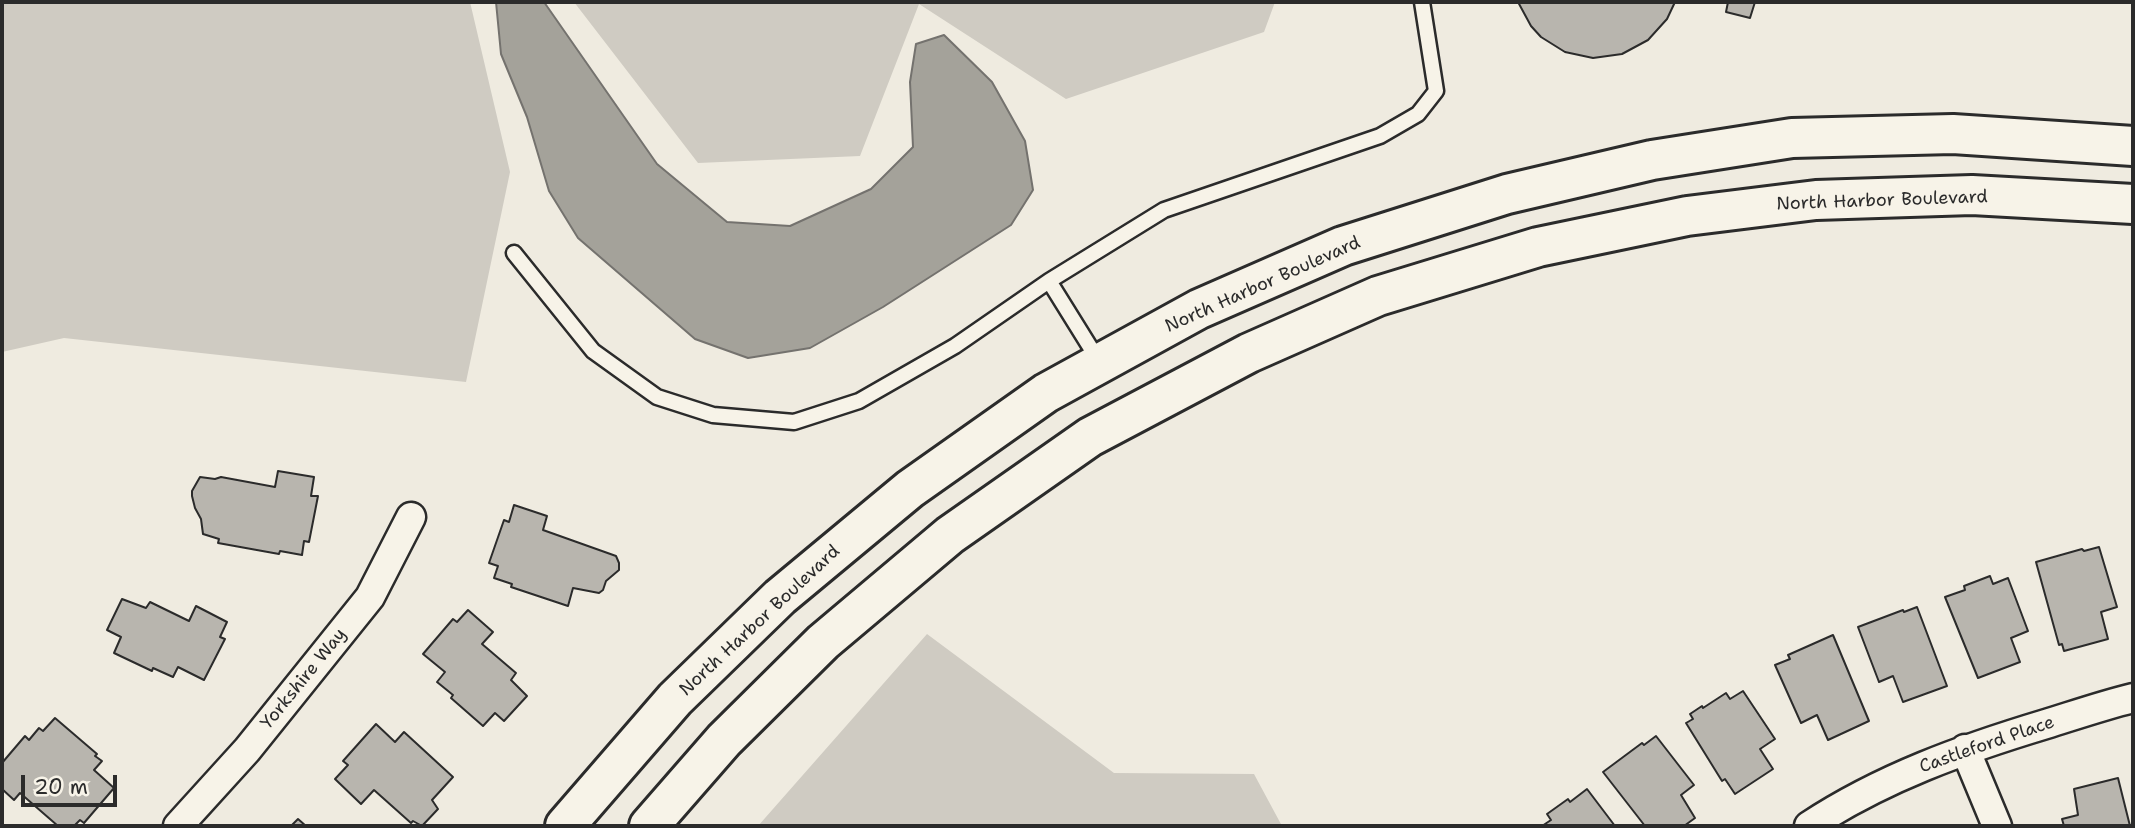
<!DOCTYPE html>
<html>
<head>
<meta charset="utf-8">
<style>
	body { margin:0 }
	#map { position:relative; width:2135px; height:828px; overflow:hidden; background:#efebe0; font-family:"Shantell Sans",sans-serif }
	canvas { display:block }
	.frame { position:absolute; inset:0; border:4px solid #2b2b2b; pointer-events:none }
	.scale { position:absolute; left:21px; top:775px; width:96px; height:32px; box-sizing:border-box; border:4px solid #2b2b2b; border-top:0; padding-left:9px; font-size:21px; line-height:24px; white-space:nowrap; color:#2b2b2b; -webkit-text-stroke:5px #f7f3e8; paint-order:stroke }
</style>
</head>
<body>
<div id="map">
<canvas width="2135" height="828"></canvas>
<div class="frame"></div>
<div class="scale">20 m</div>
</div>
<script>
const ctx = document.querySelector('canvas').getContext('2d');
ctx.lineJoin = 'round';
function paint(path, color) { ctx.fillStyle = color; ctx.fill(path, 'evenodd'); }
function trace(path, color, width, dash) { ctx.strokeStyle = color; ctx.lineWidth = width; ctx.lineCap = dash ? 'butt' : 'round'; ctx.setLineDash(dash || []); ctx.stroke(path); }
function label(font, color, halo, rows, align = 'center') {
  ctx.font = font + ' "Shantell Sans",sans-serif'; ctx.lineWidth = 6; ctx.setLineDash([]); ctx.textBaseline = 'middle'; ctx.strokeStyle = halo; ctx.fillStyle = color; for (const [text, x, y, turn = 0] of rows) {
    ctx.save(); ctx.translate(x, y); ctx.rotate((+turn || 0) * Math.PI / 180); ctx.textAlign = isNaN(turn) ? turn : align; if (halo) ctx.strokeText(text, 0, 0); ctx.fillText(text, 0, 0); ctx.restore();
  }
}
paint(new Path2D(`
	M 2,2 L 470,2 L 510,172 L 466,382 L 64,338 L 2,352 Z
	M 574,2 L 1275,2 L 1264,32 L 1066,99 L 919,4 L 860,156 L 698,163 Z
	M 927,634 L 1114,773 L 1254,774 L 1282,826 L 758,826 Z`), '#cfcbc2');
const water = new Path2D(`
	M 496,2 L 544,2 L 657,164 L 727,222 L 790,226 L 871,189 L 913,147 L 910,82 L 916,44 L 944,35 L 992,82 L 1025,141 L 1033,190 L 1011,225 L 883,307 L 810,348 L 748,358 L 695,339 L 578,238 L 549,191 L 527,117 L 501,54 Z`);
paint(water, '#a4a29a');
trace(water, '#74726e', 2);
const building = new Path2D(`
	M 1518,2 L 1675,2 L 1667,19 L 1648,40 L 1622,54 L 1593,58 L 1565,52 L 1541,37 L 1531,26 Z
	M 1728,2 L 1755,2 L 1750,18 L 1726,12 Z
	M 278,471 L 314,477 L 311,496 L 318,496 L 309,542 L 304,541 L 302,555 L 280,551 L 279,554 L 218,543 L 219,539 L 203,534 L 201,519 L 195,508 L 192,496 L 192,491 L 200,477 L 215,479 L 221,477 L 275,487 Z
	M 514,505 L 547,516 L 543,530 L 616,556 L 619,563 L 619,570 L 606,581 L 603,590 L 599,593 L 573,588 L 568,606 L 511,587 L 512,584 L 494,578 L 498,566 L 489,563 L 504,520 L 509,522 Z
	M 2099,547 L 2117,607 L 2101,612 L 2108,639 L 2064,651 L 2062,644 L 2059,645 L 2036,562 L 2082,549 L 2084,551 Z
	M 1990,576 L 1993,584 L 2008,578 L 2028,631 L 2011,638 L 2020,662 L 1978,678 L 1945,597 L 1965,590 L 1964,586 Z
	M 122,599 L 146,608 L 150,602 L 189,621 L 196,606 L 227,622 L 220,637 L 225,639 L 204,680 L 178,667 L 173,677 L 153,668 L 152,671 L 114,653 L 121,637 L 107,630 Z
	M 1917,607 L 1947,686 L 1903,702 L 1893,676 L 1879,682 L 1858,627 L 1903,610 L 1904,612 Z
	M 468,610 L 493,632 L 482,644 L 516,673 L 511,680 L 527,696 L 504,721 L 495,713 L 483,726 L 451,698 L 453,695 L 437,682 L 445,672 L 423,654 L 453,619 L 457,622 Z
	M 1833,635 L 1869,721 L 1828,740 L 1817,715 L 1801,723 L 1775,665 L 1790,659 L 1788,655 Z
	M 1743,691 L 1775,739 L 1760,749 L 1773,769 L 1735,794 L 1725,779 L 1722,781 L 1686,723 L 1693,719 L 1690,714 L 1702,706 L 1703,708 L 1726,693 L 1730,699 Z
	M 55,718 L 97,754 L 95,756 L 102,761 L 94,770 L 114,788 L 84,823 L 80,820 L 74,826 L 58,826 L 20,793 L 14,800 L 2,789 L 2,763 L 25,736 L 29,740 L 39,728 L 43,731 Z
	M 376,724 L 395,742 L 404,732 L 453,777 L 432,800 L 438,809 L 422,826 L 413,821 L 411,823 L 374,790 L 361,804 L 335,779 L 348,765 L 343,761 Z
	M 1656,736 L 1694,785 L 1681,795 L 1695,818 L 1684,826 L 1645,826 L 1603,772 L 1642,743 L 1644,745 Z
	M 2118,778 L 2130,826 L 2064,826 L 2062,819 L 2078,815 L 2074,789 Z
	M 1587,789 L 1615,826 L 1542,826 L 1551,820 L 1547,814 L 1568,799 L 1570,802 Z
	M 298,819 L 306,826 L 291,826 Z`);
paint(building, '#b8b5ae');
trace(building, '#2b2b2b', 2);
const service = new Path2D(`
	M 514,253 L 593,351 L 657,397 L 713,415 L 794,422 L 859,401 L 955,346 L 1049,281 L 1164,210 L 1380,136 L 1418,114 L 1436,91 L 1422,2
	M 1049,281 L 1100,363`);
const minor = new Path2D(`
	M 1965,749 L 1997,826
	M 178,826 L 247,750 L 370,597 L 411,517
	M 1809,826 C 1882,778 1963,749 2046,724 C 2075,715 2104,705 2133,698`);
const primary = new Path2D(`
	M 565,826 L 675,699 L 780,597 L 910,489 L 1046,393 L 1199,309 L 1343,246 L 1507,194 L 1652,160 L 1792,138 L 1953,134 L 2133,146
	M 649,826 L 724,740 L 823,642 L 950,535 L 1090,437 L 1249,353 L 1378,296 L 1538,247 L 1687,216 L 1816,200 L 1972,195 L 2133,204`);
trace(service, '#2b2b2b', 19);
trace(minor, '#2b2b2b', 33);
trace(primary, '#2b2b2b', 44);
trace(service, '#f7f3e8', 14);
trace(minor, '#f7f3e8', 28);
trace(primary, '#f7f3e8', 38);
label('18px', '#2b2b2b', '#f7f3e8', [
	["North Harbor Boulevard",1882,201,-2],
	["North Harbor Boulevard",1263,285,-24],
	["North Harbor Boulevard",760,621,-43],
	["Yorkshire Way",304,679,-51],
	["Castleford Place",1987,745,-19]
]);
</script>
</body>
</html>
